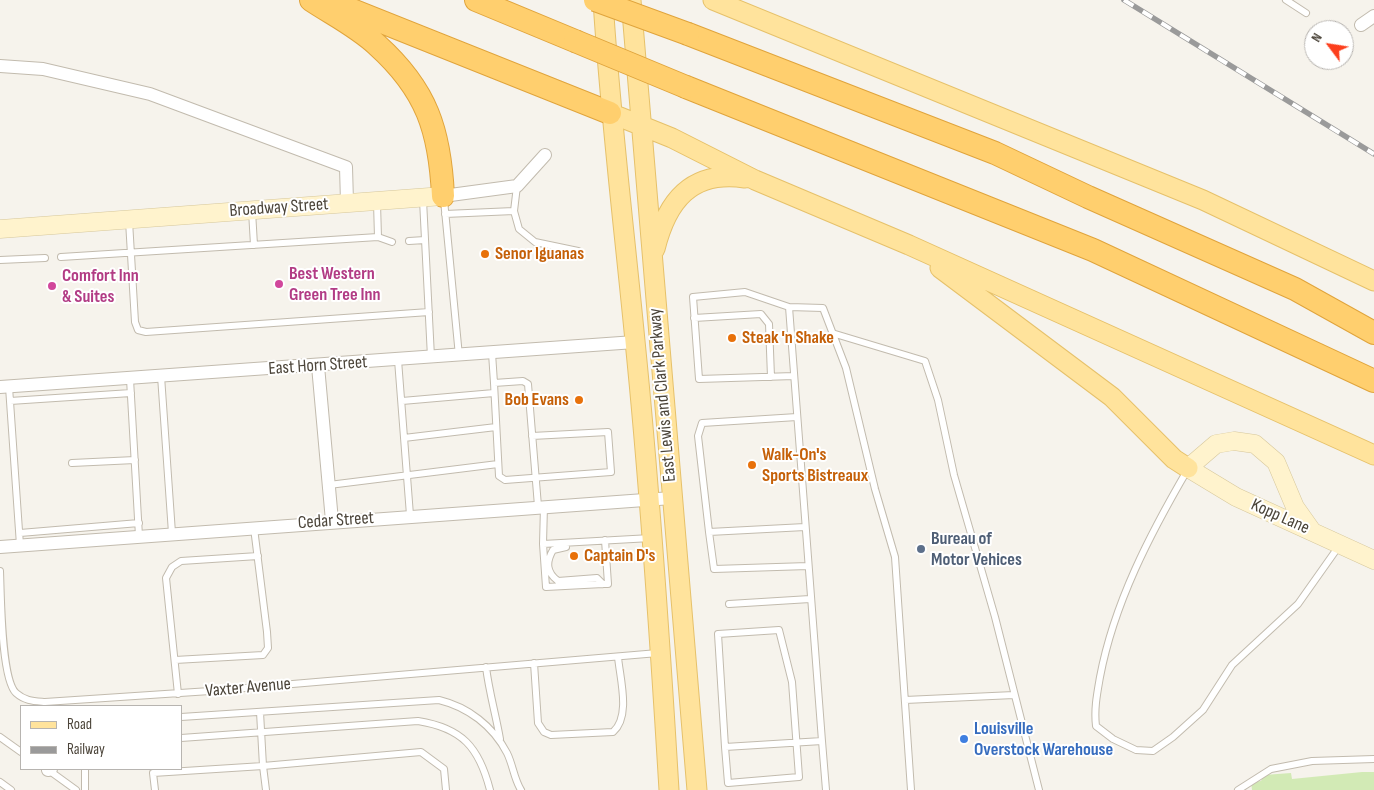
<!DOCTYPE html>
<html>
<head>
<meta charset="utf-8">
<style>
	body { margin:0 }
	#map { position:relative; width:1374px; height:790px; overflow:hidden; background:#f6f3ec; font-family:"Sofia Sans Condensed",sans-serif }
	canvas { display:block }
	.legend { position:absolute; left:20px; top:705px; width:162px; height:65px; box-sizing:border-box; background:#fff; border:1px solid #b7b4b0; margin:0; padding:6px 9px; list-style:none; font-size:15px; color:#4b4439 }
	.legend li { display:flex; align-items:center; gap:10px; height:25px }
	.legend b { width:25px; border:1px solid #b7b4b0 }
	.north { position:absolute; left:1304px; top:20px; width:50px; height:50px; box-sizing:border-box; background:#fff; border:1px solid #b7b4b0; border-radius:50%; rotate:301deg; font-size:14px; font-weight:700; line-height:20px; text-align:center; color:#4b4439 }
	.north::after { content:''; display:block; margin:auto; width:18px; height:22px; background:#fc3f1d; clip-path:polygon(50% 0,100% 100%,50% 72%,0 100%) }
</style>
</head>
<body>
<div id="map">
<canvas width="1374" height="790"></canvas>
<ul class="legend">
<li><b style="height:6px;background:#ffe39c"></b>Road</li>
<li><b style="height:6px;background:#9a9a9a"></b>Railway</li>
</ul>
<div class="north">N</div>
</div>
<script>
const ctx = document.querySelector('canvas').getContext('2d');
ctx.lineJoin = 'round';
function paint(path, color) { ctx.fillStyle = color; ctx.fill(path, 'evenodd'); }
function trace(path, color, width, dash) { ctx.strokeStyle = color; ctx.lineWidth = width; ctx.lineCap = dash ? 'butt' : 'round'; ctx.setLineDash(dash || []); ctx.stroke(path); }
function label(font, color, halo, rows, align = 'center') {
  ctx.font = font + ' "Sofia Sans Condensed",sans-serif'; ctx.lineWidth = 4; ctx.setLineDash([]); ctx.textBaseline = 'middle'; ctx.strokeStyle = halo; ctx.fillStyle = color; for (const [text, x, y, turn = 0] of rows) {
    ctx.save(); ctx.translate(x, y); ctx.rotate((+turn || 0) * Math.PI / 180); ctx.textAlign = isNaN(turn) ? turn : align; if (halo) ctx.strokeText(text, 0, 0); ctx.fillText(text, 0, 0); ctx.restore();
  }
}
paint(new Path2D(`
	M 1362,772 L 1374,772 L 1374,790 L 1252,790 L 1251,782 L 1261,781 L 1264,775 L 1291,773 L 1292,779 Z`), '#d2eab5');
const lane = new Path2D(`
	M 1286,0 L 1306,13
	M 423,200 L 431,357
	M 444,200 L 459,356
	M 377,203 L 378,237
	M 252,211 L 254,245
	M 514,211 L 519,229 L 535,242 L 578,251
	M 445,214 L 514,211 L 517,186
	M 129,221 L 135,322 L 138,330 L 146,332 L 429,312
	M 409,241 L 425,240
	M 61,257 L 378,237 L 392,242
	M 0,260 L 45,258
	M 694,318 L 761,314 L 769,324 L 771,377
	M 832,333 L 925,361 L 938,400 L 954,475 L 995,617 L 1039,790
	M 492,353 L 494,383 L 523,381 L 528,384 L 538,506
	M 398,360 L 410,515
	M 161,376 L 172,533
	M 794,376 L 699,379 L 693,297 L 745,292 L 789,307 L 823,308 L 846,368 L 875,489 L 895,557 L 911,790
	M 130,379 L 139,536
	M 494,383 L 499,476 L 505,480 L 611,472 L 608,432 L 532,436
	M 9,387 L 20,545
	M 10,401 L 131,393
	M 402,401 L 494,393
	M 797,417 L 702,423 L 698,436 L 709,532 L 805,527
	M 404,438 L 496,427
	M 72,463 L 135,460
	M 1188,469 C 1150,534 1114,603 1100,677 C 1097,694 1094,709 1096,726 L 1113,739 L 1136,750 L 1153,751 L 1173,737 L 1203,710 L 1232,665 L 1298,604 L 1339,546
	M 329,485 L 498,464
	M 544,506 L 543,544 L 651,538
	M 709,532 L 714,569 L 808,566
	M 20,533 L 139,523
	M 543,544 L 546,587 L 603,584 L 608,584 L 605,540
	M 566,547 L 553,550 C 546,562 546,572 558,581 L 597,578 L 603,584
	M 0,571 C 1,594 1,679 16,693 C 25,701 34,701 45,702 L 210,691 L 658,653
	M 729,604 L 810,599
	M 175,660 L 263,655 L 268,648 L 267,632 L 254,528
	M 534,663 L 538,723 L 544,732 L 551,735 L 613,732 C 631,716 620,679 618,657
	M 486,667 C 489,692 496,715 500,739
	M 178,694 L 166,578 L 172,567 L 181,561 L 258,556
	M 905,700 L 1014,695
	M 181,717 L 439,700 C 468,707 493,726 507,753 C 513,765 514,779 521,790
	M 0,737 L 21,752
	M 181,738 L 418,721 C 462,728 479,747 490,790
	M 822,741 L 826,790
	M 725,747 L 728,783 L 799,777 L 792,682 L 779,630 L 718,634 L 725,747 L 822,741 L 789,307
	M 47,769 L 76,790
	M 0,782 L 11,790
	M 85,790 L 85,769
	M 155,790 L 153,773 L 263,766 L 260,712
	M 266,790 L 263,766 L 421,752 L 444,769 L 446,790
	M 1238,790 L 1271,769 L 1312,761 L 1374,759`);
const street = new Path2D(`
	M 1361,25 L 1374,16
	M 0,66 L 43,69 L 150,94 L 346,167 L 347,202
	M 443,196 L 517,186 L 545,155
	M 318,366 L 332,521
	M 0,387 L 635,342
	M 0,547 L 672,498
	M 48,770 L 51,769`);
const secondary = new Path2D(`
	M 0,229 L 443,196
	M 1312,531 L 1295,507 L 1276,462 L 1255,444 L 1234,441 L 1216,444 L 1188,468 L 1236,497 L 1374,560`);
const primary = new Path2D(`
	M 603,0 C 610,114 624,227 635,341 C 650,490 660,640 669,790
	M 631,0 L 697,790
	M 713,0 L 1203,200 L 1374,281
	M 610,113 L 672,138 L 755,180 L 909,245 L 1374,455
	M 655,249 C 667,201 691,170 745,178
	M 940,268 L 1112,397 L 1174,459 L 1188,468`);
const highway = new Path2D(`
	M 311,0 C 332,14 358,27 377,45 C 427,90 440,131 443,196
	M 327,0 L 610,113
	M 476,0 L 575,41
	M 688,34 L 995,153 L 1088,197 L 1295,289 L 1374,333
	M 686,87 L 1093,250 L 1374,381`);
trace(lane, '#c2bbae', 8);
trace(street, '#c2bbae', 14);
trace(secondary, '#d6c79b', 19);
trace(primary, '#e6c16a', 21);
trace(highway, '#e0a43c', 24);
trace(lane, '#fff', 6);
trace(street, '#fff', 12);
trace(secondary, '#fff3cd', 18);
trace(primary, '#ffe39c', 19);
trace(highway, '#ffcf6e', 22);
const rail = new Path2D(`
	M 1124,0 L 1374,154`);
trace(rail, '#9a9a9a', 5.5);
trace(rail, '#fff', 4, [11]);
const highwayBridge = new Path2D(`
	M 595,0 L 688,34
	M 575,41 L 686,87`);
trace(highwayBridge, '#e0a43c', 24, []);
trace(highwayBridge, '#ffcf6e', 22);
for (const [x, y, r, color] of [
	[485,254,5,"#e8710a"],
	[279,284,5,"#d1479c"],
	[52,286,5,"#d1479c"],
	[732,338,5,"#e8710a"],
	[579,400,5,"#e8710a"],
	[752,465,5,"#e8710a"],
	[921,549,5,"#5c6f8a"],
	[574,556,5,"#e8710a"],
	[964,739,5,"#3f7fe0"]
]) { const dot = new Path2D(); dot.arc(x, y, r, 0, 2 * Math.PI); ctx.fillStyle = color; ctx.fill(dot); trace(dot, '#fff', 2); }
label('18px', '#4b4439', '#fff', [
	["Broadway Street",279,208,-4],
	["East Horn Street",318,366,-4],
	["East Lewis and Clark Parkway",663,395,-95],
	["Kopp Lane",1280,517,24],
	["Cedar Street",336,521,-4],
	["Vaxter Avenue",248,688,-5]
]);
label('bold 18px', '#c56008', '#fff', [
	["Senor Iguanas",495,254],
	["Steak 'n Shake",742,338],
	["Bob Evans",569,400,"right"],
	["Walk-On's",762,455],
	["Sports Bistreaux",762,476],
	["Captain D's",584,556]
], 'left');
label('bold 18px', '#b23c85', '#fff', [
	["Best Western",289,274],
	["Green Tree Inn",289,295],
	["Comfort Inn",62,276],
	["& Suites",62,297]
], 'left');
label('bold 18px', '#4e5e75', '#fff', [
	["Bureau of",931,539],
	["Motor Vehices",931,560]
], 'left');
label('bold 18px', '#366cbe', '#fff', [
	["Louisville",974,729],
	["Overstock Warehouse",974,750]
], 'left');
</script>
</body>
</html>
